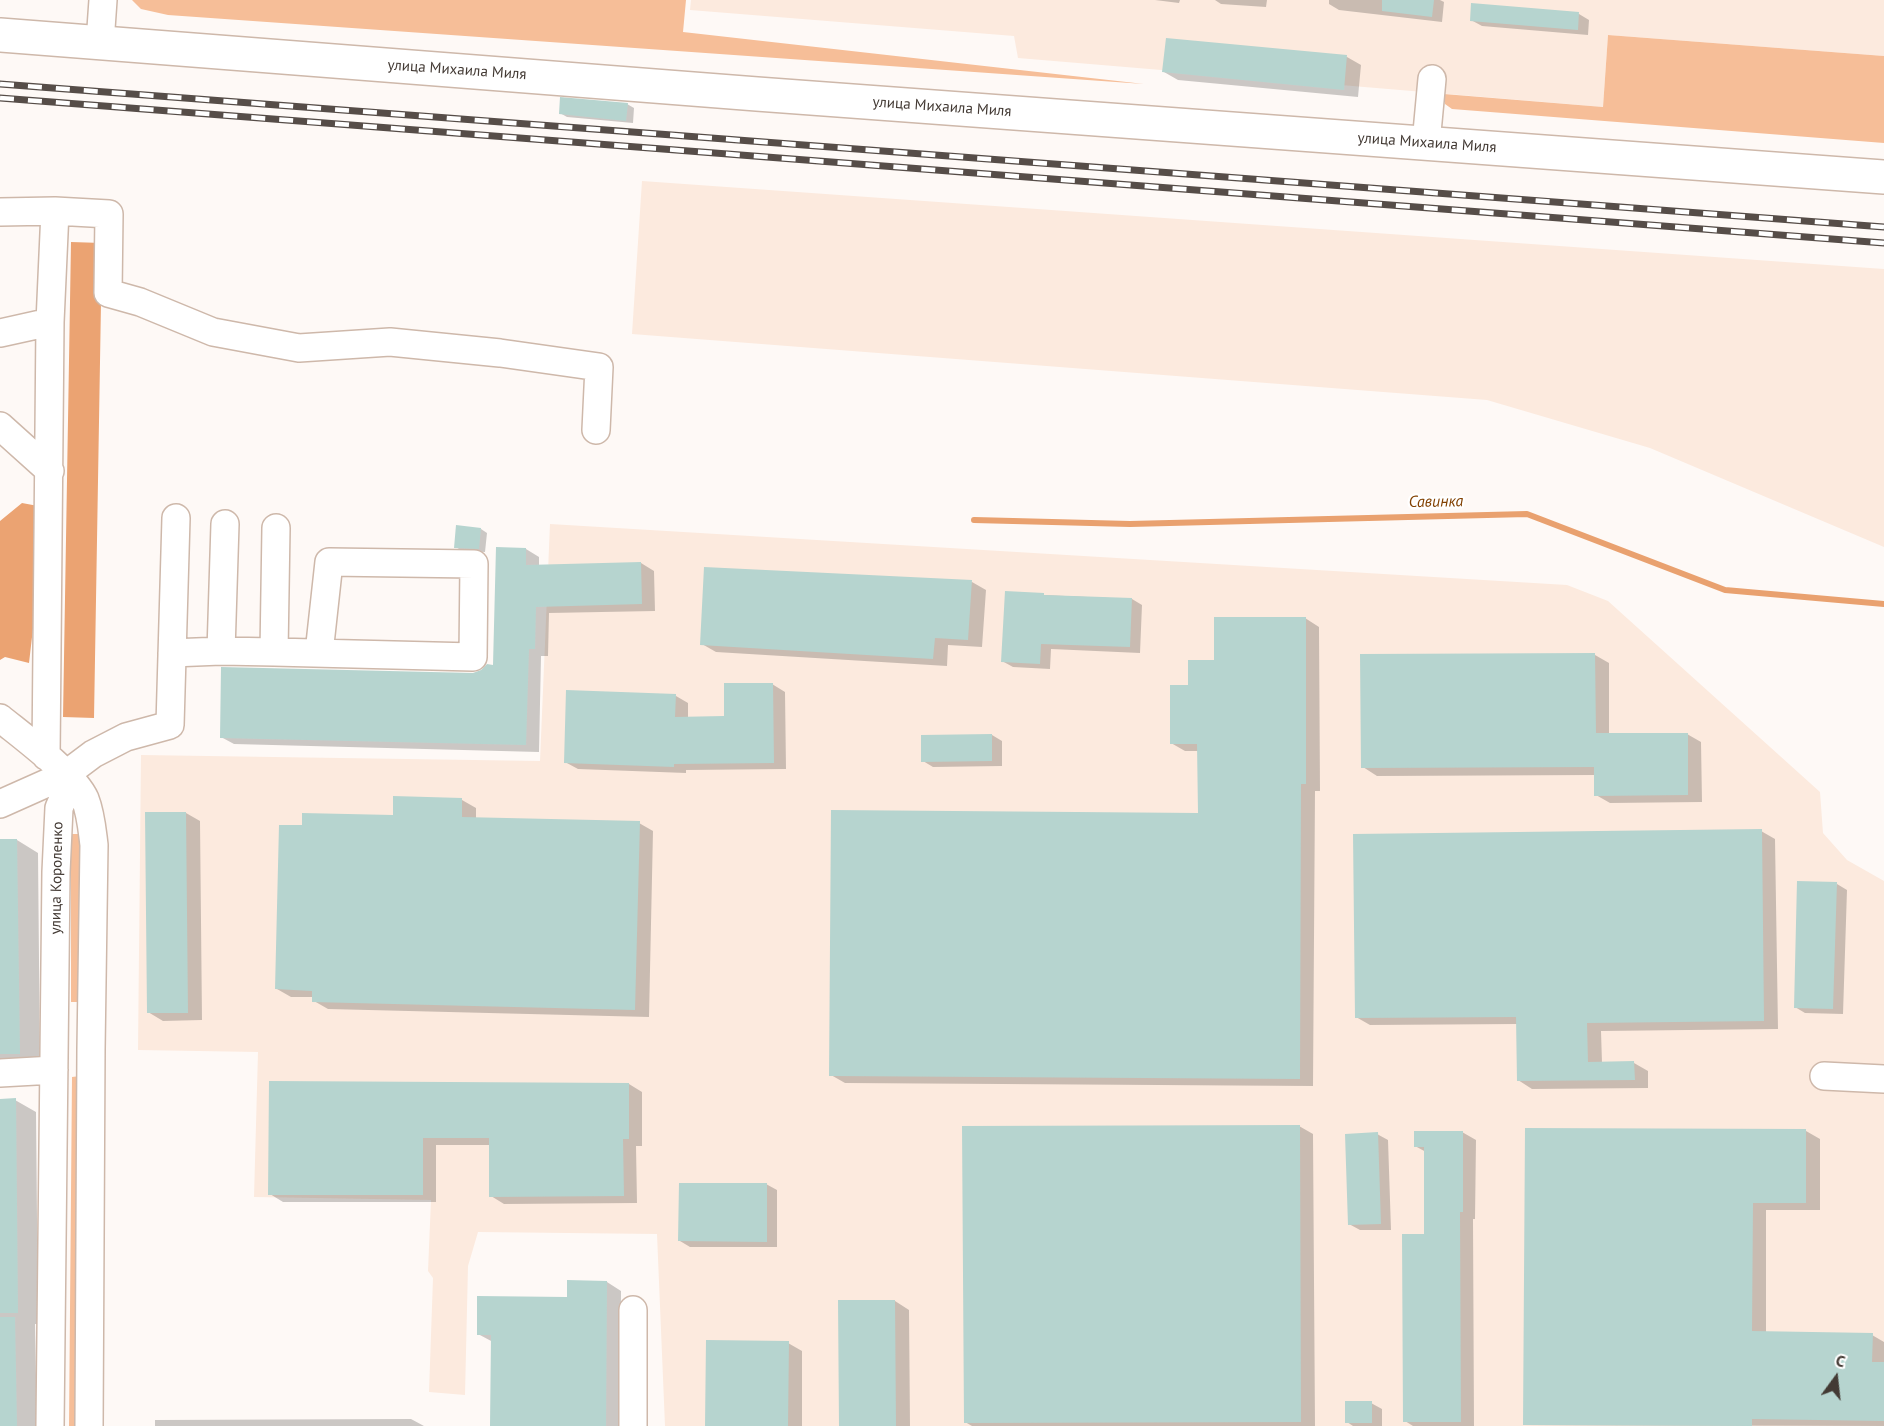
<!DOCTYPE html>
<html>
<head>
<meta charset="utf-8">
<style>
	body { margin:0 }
	#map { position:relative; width:1884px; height:1426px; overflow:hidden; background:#fef9f6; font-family:"PT Sans",sans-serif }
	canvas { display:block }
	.north { position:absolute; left:1806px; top:1348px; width:60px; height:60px; -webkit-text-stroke:4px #fff; paint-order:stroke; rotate:15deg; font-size:16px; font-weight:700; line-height:24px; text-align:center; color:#433a34 }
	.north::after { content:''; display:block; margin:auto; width:21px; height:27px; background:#433a34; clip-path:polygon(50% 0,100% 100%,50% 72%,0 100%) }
</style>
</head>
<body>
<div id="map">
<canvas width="1884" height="1426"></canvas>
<div class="north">С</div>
</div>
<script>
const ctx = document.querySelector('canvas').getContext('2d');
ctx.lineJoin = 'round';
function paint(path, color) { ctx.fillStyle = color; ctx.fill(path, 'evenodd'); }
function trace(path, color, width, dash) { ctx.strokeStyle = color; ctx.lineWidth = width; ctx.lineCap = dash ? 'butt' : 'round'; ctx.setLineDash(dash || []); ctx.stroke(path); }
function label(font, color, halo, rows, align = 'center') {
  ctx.font = font + ' "PT Sans",sans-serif'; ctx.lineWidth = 4.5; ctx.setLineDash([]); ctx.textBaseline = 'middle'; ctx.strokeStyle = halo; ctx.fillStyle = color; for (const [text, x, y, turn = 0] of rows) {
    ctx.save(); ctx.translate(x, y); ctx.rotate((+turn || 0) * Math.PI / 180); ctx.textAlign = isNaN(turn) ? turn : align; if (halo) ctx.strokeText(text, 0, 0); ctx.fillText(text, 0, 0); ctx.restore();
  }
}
paint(new Path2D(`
	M 691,0 L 1884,0 L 1884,56 L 1608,35 L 1603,107 L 1018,58 L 1014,36 L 690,10 Z
	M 642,181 L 1884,269 L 1884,547 L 1650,448 L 1487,400 L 632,334 Z
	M 550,524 L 1567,585 L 1608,601 L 1820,792 L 1823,833 L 1847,860 L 1884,881 L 1884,1426 L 665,1426 L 657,1234 L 478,1232 L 468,1266 L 465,1395 L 429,1392 L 433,1278 L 428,1271 L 431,1200 L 254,1197 L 258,1052 L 138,1050 L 141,755 L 540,761 Z`), '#fceade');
paint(new Path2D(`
	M 132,0 L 686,0 L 683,32 L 1144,84 L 168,15 L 141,9 Z
	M 1608,35 L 1884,56 L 1884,143 L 1452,109 L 1445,104 L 1444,94 L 1603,107 Z
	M 71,834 L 81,834 L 80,1002 L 71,1002 Z
	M 80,1076 L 78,1426 L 69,1426 L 72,1077 Z`), '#f6be98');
paint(new Path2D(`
	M 71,242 L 102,243 L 94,718 L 63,717 Z
	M 22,503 L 38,506 L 38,585 L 29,663 L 5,657 L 0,660 L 0,521 Z`), '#eba372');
paint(new Path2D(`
	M 1155,0 L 1180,0 L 1179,3 Z
	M 1215,0 L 1267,0 L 1266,7 L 1221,4 Z
	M 1329,0 L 1440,0 L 1444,2 L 1442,22 L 1339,10 L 1329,4 Z
	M 1579,14 L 1589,20 L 1588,35 L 1482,26 L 1471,20 Z
	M 1347,57 L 1361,65 L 1358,97 L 1178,80 L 1164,72 Z
	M 627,104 L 634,108 L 633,123 L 567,117 L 560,113 Z
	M 481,529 L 487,533 L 485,552 L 462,551 L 456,547 Z
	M 526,549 L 539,557 L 539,566 L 641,563 L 654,571 L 655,611 L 549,613 L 548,656 L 541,656 L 539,752 L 234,744 L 221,737 L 473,674 L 495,666 Z
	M 972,582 L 986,590 L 982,647 L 948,645 L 947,666 L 716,652 L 702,644 Z
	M 1043,595 L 1132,599 L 1142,605 L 1140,653 L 1051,649 L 1050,669 L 1013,667 L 1002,661 Z
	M 1305,618 L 1319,627 L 1320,791 L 1315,791 L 1313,1086 L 845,1083 L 831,1075 L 1199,814 L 1199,751 L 1185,751 L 1171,743 L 1189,686 L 1216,662 Z
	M 1595,655 L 1609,663 L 1609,734 L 1687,734 L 1701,742 L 1702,802 L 1610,803 L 1596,795 L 1596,775 L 1377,776 L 1363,767 Z
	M 772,684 L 785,692 L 786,769 L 686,770 L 686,773 L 578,769 L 565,762 L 676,696 L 688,703 L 688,718 L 726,718 Z
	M 992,735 L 1002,741 L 1002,766 L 933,767 L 923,761 Z
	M 394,798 L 462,800 L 476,808 L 476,818 L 639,823 L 653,831 L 649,1017 L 328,1009 L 314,1001 L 314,997 L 291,997 L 277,989 L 304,827 L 394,817 Z
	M 186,813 L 200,821 L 202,1020 L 163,1021 L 148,1012 Z
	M 1761,831 L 1775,839 L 1778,1029 L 1601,1031 L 1602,1063 L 1634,1063 L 1648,1071 L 1648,1088 L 1532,1089 L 1518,1080 L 1518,1024 L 1370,1025 L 1356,1017 Z
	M 17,840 L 38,853 L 40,1065 L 0,1064 L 0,841 Z
	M 1837,884 L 1847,890 L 1843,1014 L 1805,1013 L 1795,1007 Z
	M 270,1083 L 629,1084 L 642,1092 L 642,1146 L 636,1146 L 637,1203 L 504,1204 L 491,1196 L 490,1145 L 436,1145 L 436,1202 L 283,1202 L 270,1194 Z
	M 0,1100 L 15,1100 L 36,1112 L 38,1324 L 35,1324 L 37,1426 L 0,1426 Z
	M 1299,1126 L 1313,1134 L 1315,1426 L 972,1426 L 965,1422 Z
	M 1806,1131 L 1820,1139 L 1820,1210 L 1766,1210 L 1766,1333 L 1872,1335 L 1884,1342 L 1884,1426 L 1525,1425 Z
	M 1462,1132 L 1476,1140 L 1475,1219 L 1473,1219 L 1474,1426 L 1413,1426 L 1405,1421 L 1425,1235 L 1426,1152 L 1415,1146 Z
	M 1377,1134 L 1388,1140 L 1391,1230 L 1360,1230 L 1349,1224 Z
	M 766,1184 L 777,1190 L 777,1247 L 690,1247 L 680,1241 Z
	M 607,1282 L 621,1291 L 620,1426 L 492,1426 L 493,1342 L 478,1334 Z
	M 895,1301 L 909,1310 L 910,1426 L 840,1426 Z
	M 788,1343 L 802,1351 L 802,1426 L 707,1426 Z
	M 1371,1403 L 1382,1409 L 1382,1426 L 1353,1426 L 1347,1422 Z
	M 411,1419 L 424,1426 L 155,1426 L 155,1420 Z`), '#0003');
trace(new Path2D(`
	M 974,520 L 1130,524 L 1527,514 L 1725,590 L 1884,604`), '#e9a16f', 6);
paint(new Path2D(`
	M 1382,0 L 1434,0 L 1432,17 L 1382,11 Z
	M 1471,3 L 1579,12 L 1578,30 L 1470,21 Z
	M 1166,38 L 1347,55 L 1344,90 L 1162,72 Z
	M 560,97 L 628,103 L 626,121 L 559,114 Z
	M 456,525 L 481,528 L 479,549 L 454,548 Z
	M 496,547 L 526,548 L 526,565 L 641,562 L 642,604 L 536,607 L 535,649 L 529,649 L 526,745 L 220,738 L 221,667 L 473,673 L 481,670 L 487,664 L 493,665 Z
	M 704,567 L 972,580 L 968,640 L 935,638 L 933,659 L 700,645 Z
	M 1005,591 L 1044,593 L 1044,595 L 1132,598 L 1130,647 L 1041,644 L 1040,664 L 1001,662 Z
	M 1214,617 L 1306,617 L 1306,784 L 1301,784 L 1300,1079 L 829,1076 L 831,810 L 1198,813 L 1197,744 L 1170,744 L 1170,685 L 1188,685 L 1188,660 L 1214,660 Z
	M 1595,653 L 1596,733 L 1688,733 L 1688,795 L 1594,796 L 1594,767 L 1361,768 L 1360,654 Z
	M 724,683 L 773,683 L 774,763 L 674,764 L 674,767 L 564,763 L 566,690 L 676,694 L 675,717 L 724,716 Z
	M 992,734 L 992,761 L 921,762 L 921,735 Z
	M 393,796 L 462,798 L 462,817 L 640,821 L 635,1010 L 312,1002 L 312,991 L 275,989 L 279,825 L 302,825 L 302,813 L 393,815 Z
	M 145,812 L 186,812 L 188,1013 L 147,1013 Z
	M 1762,829 L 1764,1021 L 1587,1023 L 1588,1062 L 1634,1061 L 1635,1080 L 1517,1081 L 1516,1017 L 1355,1018 L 1353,834 Z
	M 0,839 L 17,839 L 20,1054 L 0,1054 Z
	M 1797,881 L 1837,882 L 1833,1009 L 1794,1008 Z
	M 269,1081 L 629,1083 L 629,1139 L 623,1139 L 624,1196 L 489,1197 L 489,1138 L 423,1138 L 423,1195 L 268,1195 Z
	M 16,1098 L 18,1313 L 0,1313 L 0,1099 Z
	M 1300,1125 L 1301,1422 L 964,1423 L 962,1126 Z
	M 1525,1128 L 1806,1129 L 1806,1203 L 1753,1203 L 1752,1331 L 1873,1333 L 1872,1362 L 1884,1362 L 1884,1421 L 1752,1419 L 1752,1426 L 1523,1425 Z
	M 1414,1131 L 1463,1131 L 1463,1212 L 1460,1212 L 1461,1422 L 1403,1422 L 1402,1234 L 1424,1234 L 1424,1147 L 1414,1147 Z
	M 1378,1132 L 1381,1224 L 1348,1225 L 1345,1134 Z
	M 679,1183 L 767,1183 L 767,1242 L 678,1241 Z
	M 567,1280 L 607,1281 L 606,1426 L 490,1426 L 491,1335 L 477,1335 L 477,1296 L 567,1297 Z
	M 838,1300 L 895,1300 L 896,1426 L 839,1426 Z
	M 0,1317 L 15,1317 L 17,1426 L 0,1426 Z
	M 706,1340 L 789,1341 L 788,1426 L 705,1426 Z
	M 1345,1401 L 1372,1401 L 1372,1423 L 1345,1423 Z`), '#b6d4cf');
const minor = new Path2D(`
	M 100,43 L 103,0
	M 1426,143 L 1432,79
	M 0,212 L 55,211 L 109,214 L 108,293 L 140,302 L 213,332 L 299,348 L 390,342 L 500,353 L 599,367 L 596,430
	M 0,333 L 50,322
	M 0,426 L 50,471
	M 221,651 L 274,652 L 276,528
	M 274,652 L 473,657 L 474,564 L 329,562 L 319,653
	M 172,653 L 221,651 L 225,524
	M 0,718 C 22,736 74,774 85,799 C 91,814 92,829 94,845 L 91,1049 L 89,1426
	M 46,756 L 50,322 L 55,211
	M 0,804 L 65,775 L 93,754 L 126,737 L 170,725 L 176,518
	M 0,1073 L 54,1070
	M 1824,1076 L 1884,1079
	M 50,1426 L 56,872 L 59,808 L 65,794 L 65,775
	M 633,1426 L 633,1310`);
const major = new Path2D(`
	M 0,35 L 757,94 L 1884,177`);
trace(minor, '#ceb8aa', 30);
trace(major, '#ceb8aa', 36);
trace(minor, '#fff', 27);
trace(major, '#fff', 33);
const rail = new Path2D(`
	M 0,84 L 1884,227
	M 0,98 L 1884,243`);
trace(rail, '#564d48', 7);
trace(rail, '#fff', 4.5, [14]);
label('15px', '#433a34', '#fff', [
	["улица Михаила Миля",457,70,4],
	["улица Михаила Миля",942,107,4],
	["улица Михаила Миля",1427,143,4],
	["улица Короленко",57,878,-89]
]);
label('italic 16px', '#824102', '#fff', [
	["Савинка",1436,502,-1]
]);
</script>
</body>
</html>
